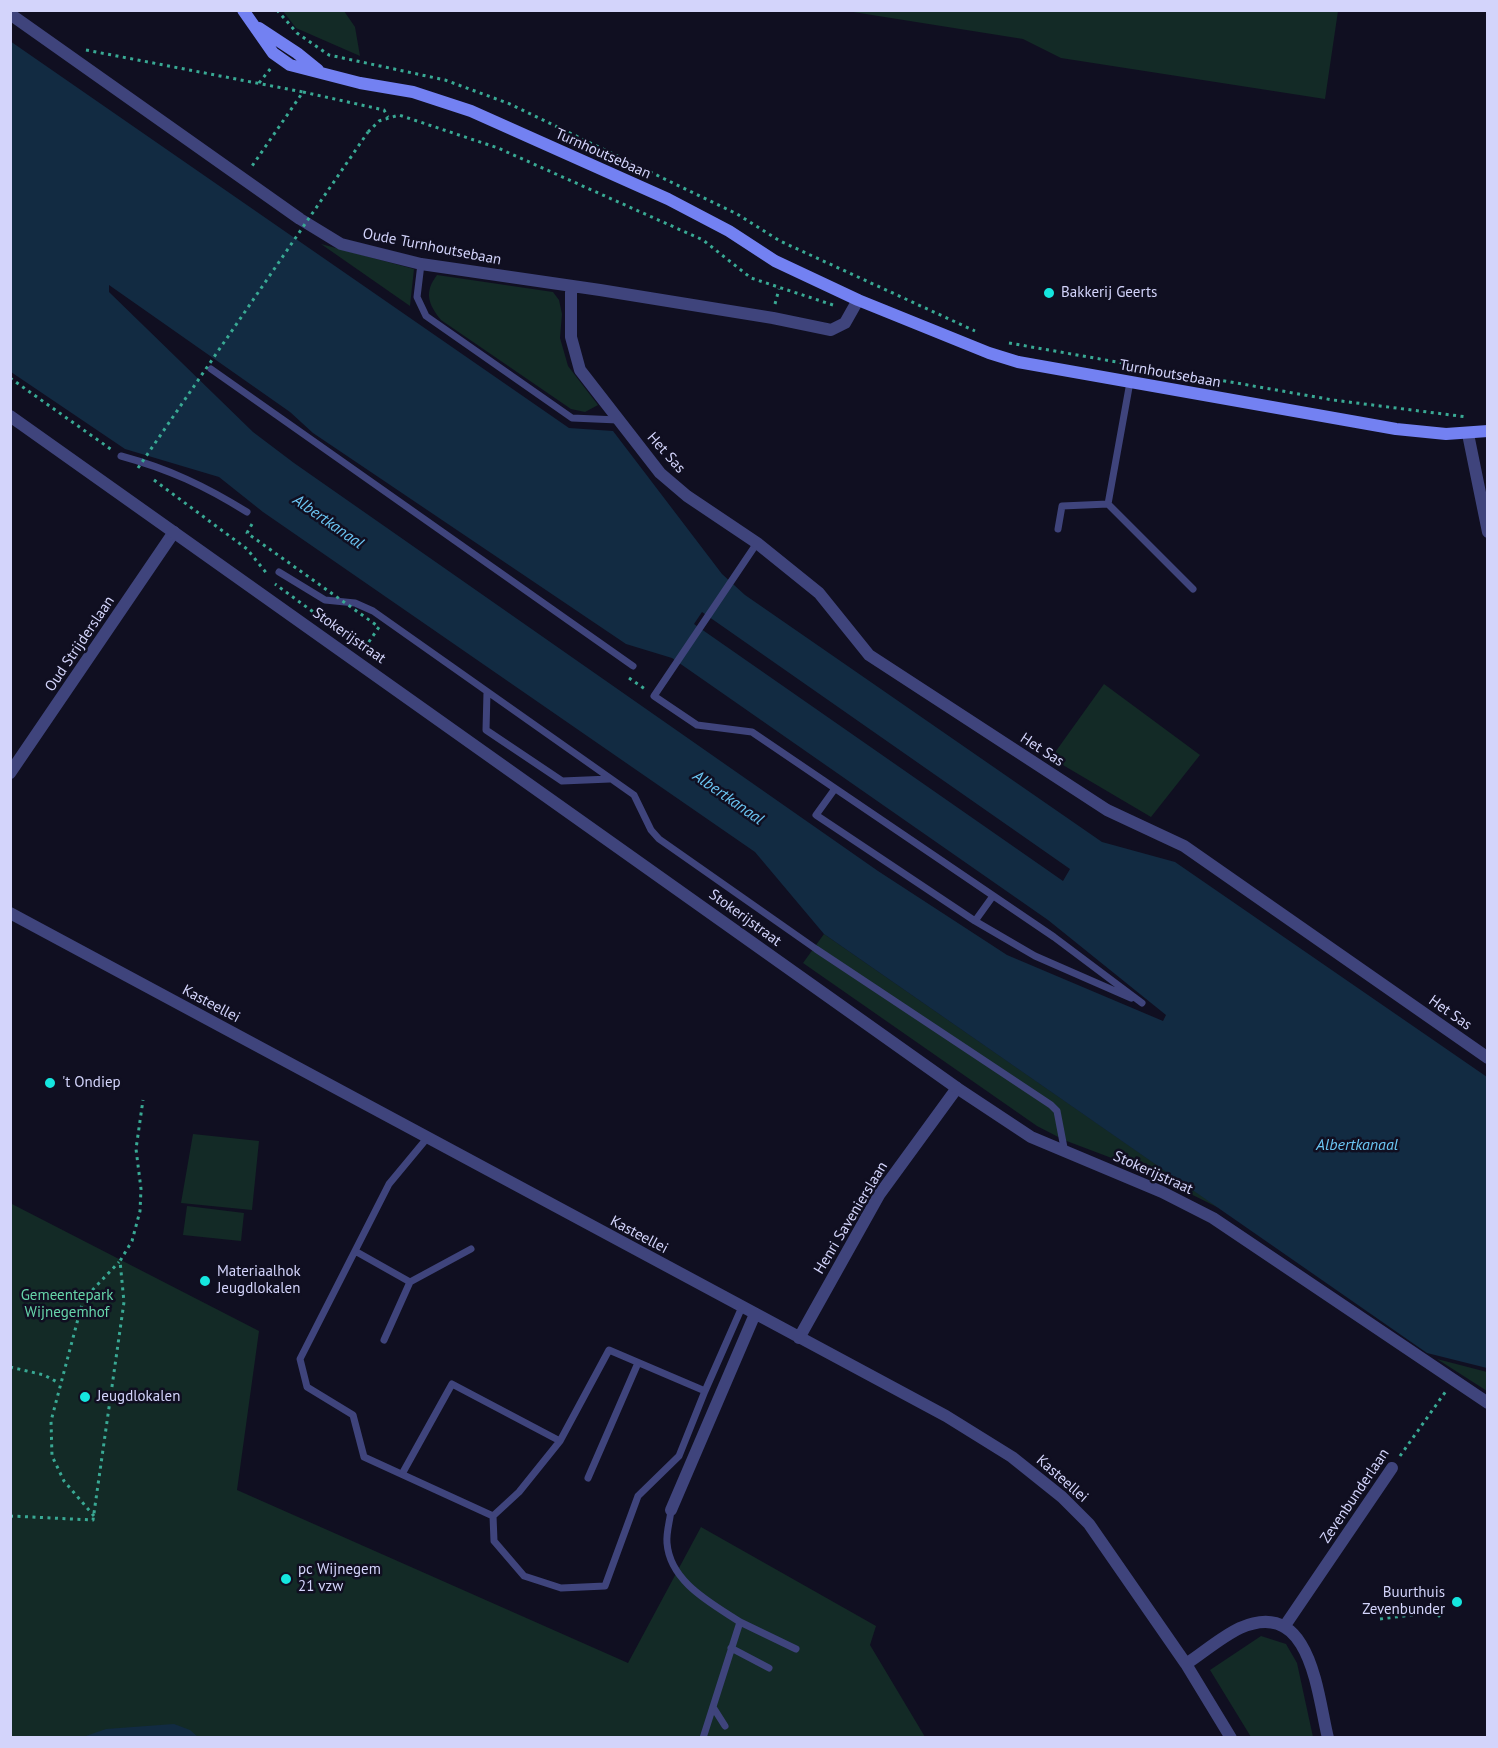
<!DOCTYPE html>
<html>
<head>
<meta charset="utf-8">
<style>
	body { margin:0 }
	#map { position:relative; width:1498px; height:1748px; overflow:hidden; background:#100f21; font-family:"PT Sans",sans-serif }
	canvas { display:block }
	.frame { position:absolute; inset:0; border:12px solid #d3d4fb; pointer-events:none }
</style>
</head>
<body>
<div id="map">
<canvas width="1498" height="1748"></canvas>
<div class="frame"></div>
</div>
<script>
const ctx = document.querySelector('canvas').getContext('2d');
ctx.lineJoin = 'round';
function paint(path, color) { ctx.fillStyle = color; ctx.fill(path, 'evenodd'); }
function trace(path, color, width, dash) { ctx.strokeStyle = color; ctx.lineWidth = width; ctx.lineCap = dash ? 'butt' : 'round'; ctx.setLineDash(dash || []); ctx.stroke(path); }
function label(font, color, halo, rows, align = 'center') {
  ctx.font = font + ' "PT Sans",sans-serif'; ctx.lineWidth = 5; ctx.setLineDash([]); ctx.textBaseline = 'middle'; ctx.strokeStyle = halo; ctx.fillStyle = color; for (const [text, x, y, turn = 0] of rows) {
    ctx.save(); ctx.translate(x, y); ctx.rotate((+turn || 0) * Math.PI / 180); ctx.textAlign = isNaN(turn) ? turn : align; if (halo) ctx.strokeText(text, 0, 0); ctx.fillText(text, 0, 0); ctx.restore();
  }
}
paint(new Path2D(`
	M 283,11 L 344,11 L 355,27 L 360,56 L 296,28 Z
	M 847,11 L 1338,11 L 1325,99 L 1061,58 L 1023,39 Z
	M 321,244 L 414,269 L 410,306 Z
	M 437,275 L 553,292 L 559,300 L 562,314 L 560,338 L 568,366 L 598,405 L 585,412 L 571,409 L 441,320 C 428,304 424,292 437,275 Z
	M 1104,684 L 1200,755 L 1151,817 L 1051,758 Z
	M 824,934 L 1219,1208 L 1138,1168 L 1064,1140 L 1037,1126 L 803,963 Z
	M 193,1134 L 259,1141 L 252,1210 L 181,1203 Z
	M 10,1203 L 259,1331 L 237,1490 L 628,1663 L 701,1527 L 876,1626 L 870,1645 L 925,1737 L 11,1737 Z
	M 187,1206 L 244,1213 L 241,1241 L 183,1235 Z
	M 1437,1359 L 1487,1372 L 1487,1391 Z
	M 1261,1636 L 1286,1644 L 1297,1663 L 1313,1737 L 1251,1737 L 1210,1670 Z`), '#132a26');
paint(new Path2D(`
	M 10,41 L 569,428 L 613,431 L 722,574 L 745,595 L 1102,842 L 1175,862 L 1487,1077 L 1487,1368 L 1427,1353 L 824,934 L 755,852 L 263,512 L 219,477 L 125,449 L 11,372 ZM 109,285 L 290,412 L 313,433 L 626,644 L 672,658 L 1048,920 L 1166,1015 L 1163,1021 L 1007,955 L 878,871 L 294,463 L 253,432 L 109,292 ZM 702,612 L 1070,869 L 1063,881 L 694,624 Z
	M 174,1724 L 190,1730 L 198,1737 L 83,1737 L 106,1729 Z`), '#122b42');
trace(new Path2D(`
	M 277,10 L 297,33 L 329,55 L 445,80 L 510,104 L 737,214 L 780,241 L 975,331
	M 86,50 L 303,92 L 250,169
	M 259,83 L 271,68
	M 303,92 L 384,110 L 388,117
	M 368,132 L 379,121 L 399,115 L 498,148 L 703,240 L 751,278 L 833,305
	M 775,304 L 779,289
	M 1009,343 L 1333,400 L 1467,417
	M 10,378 L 112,450
	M 154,480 L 247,549 L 268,575
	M 629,678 L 645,689
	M 10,1367 L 44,1375 L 59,1383
	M 1400,1456 L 1446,1391
	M 10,1516 L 93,1520 L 124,1302 L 120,1261 L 132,1241 L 140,1211 L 141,1189 L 136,1149 L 143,1100
	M 94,1516 L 64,1481 L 52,1456 L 51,1421 L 83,1300 L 119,1262
	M 1380,1619 L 1435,1612 L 1439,1616 L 1443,1612`), '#39a994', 3, [3, 4.5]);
trace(new Path2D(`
	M 421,264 L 417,297 L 426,316 L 572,418 L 618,420
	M 211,369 L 633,666
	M 121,456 C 169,469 205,486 247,512
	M 1108,504 L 1193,589
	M 1058,529 L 1062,506 L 1108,504 L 1130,382
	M 757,543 L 654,696 L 697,725 L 752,732 L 1054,937 L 1142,1003
	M 279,572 L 325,600 L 355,603 L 373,611 L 634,795 L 651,830 L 659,839 L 816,949 L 1051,1105 L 1057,1111 L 1065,1153
	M 487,692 L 486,730 L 562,781 L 610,779
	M 834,790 L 816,815 L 975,921 L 1035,956 L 1131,998
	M 975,921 L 993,896
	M 428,1137 L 389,1184 L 300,1359 L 307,1387 L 353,1415 L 364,1457 L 493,1516 L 519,1492 L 560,1441 L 609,1350 L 705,1391 L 742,1307
	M 355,1251 L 410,1282 L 471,1249
	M 384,1340 L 410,1282
	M 402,1474 L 452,1384 L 560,1441
	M 588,1478 L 638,1363
	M 671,1510 C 670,1521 666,1532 667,1543 C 670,1582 711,1603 740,1622 L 703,1738
	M 493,1516 L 494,1541 L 524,1576 L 561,1588 L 605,1586 L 638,1496 L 679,1456 L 705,1391
	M 740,1622 L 796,1649
	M 731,1648 L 769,1668
	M 713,1707 L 725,1726`), '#3f447c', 7);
trace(new Path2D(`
	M 10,14 L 300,219 L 341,244 L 421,264 L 600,290 L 773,318 L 831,330 L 845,323 L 858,300
	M 571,287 L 571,337 L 580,370 L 660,473 L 687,496 L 757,543 L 819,593 L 869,655 L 1107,810 L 1184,846 L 1488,1058
	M 1468,434 L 1488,532
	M 10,773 L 174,532
	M 10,913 L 946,1416 L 1012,1457 L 1062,1497 L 1089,1524 L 1186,1664 L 1231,1738
	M 799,1338 L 879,1195 L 957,1088
	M 671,1510 L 755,1314
	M 1284,1627 L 1392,1468
	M 1186,1664 C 1203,1653 1221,1637 1240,1628 C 1311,1597 1317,1693 1328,1738`), '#3f447c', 12);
trace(new Path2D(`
	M 10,416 L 957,1088 L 1031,1137 L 1162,1192 L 1213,1218 L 1488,1403`), '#3f447c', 12);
trace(new Path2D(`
	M 243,10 L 273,53 L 290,65 L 360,83 L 413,92 L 471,111 L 668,199 L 729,231 L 775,261 L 858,300 L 989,353 L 1018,362 L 1396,429 L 1446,434 L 1488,431
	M 259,28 L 297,53 L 318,70`), '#7381f2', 12);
trace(new Path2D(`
	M 138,468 L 368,132
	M 252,524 L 247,533 L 379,627 L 364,649 L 275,584`), '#39a994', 3, [3, 4.5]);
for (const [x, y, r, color] of [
	[1049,293,6,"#15e6df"],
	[50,1083,6,"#15e6df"],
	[205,1281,6,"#15e6df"],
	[85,1397,6,"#15e6df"],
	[286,1579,6,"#15e6df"],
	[1457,1602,6,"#15e6df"]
]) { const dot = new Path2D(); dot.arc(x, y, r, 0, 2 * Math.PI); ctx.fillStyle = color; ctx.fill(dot); trace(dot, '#100f21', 2); }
label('15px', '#d3d4fb', '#100f21', [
	["Turnhoutsebaan",603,154,24],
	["Oude Turnhoutsebaan",432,247,11],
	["Turnhoutsebaan",1170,374,10],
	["Het Sas",666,453,48],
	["Stokerijstraat",349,636,35],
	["Oud Strijderslaan",80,644,-56],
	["Het Sas",1042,750,33],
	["Stokerijstraat",745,918,36],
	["Kasteellei",211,1004,28],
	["Het Sas",1450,1013,35],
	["Stokerijstraat",1153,1173,24],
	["Henri Savenierslaan",851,1218,-59],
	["Kasteellei",639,1235,28],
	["Kasteellei",1062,1479,41],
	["Zevenbunderlaan",1355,1496,-56]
]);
label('15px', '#d3d4fb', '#100f21', [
	["Bakkerij Geerts",1061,293],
	["'t Ondiep",62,1083],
	["Materiaalhok",217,1272],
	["Jeugdlokalen",217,1289],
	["Jeugdlokalen",97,1397],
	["pc Wijnegem",298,1570],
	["21 vzw",298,1587],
	["Buurthuis",1445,1593,"right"],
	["Zevenbunder",1445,1610,"right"]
], 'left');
label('15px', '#66d4aa', '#100f21', [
	["Gemeentepark",67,1296],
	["Wijnegemhof",67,1313]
]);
label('italic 16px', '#6bc5f2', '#100f21', [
	["Albertkanaal",328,522,35],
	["Albertkanaal",728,798,35],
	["Albertkanaal",1357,1145]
]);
</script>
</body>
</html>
